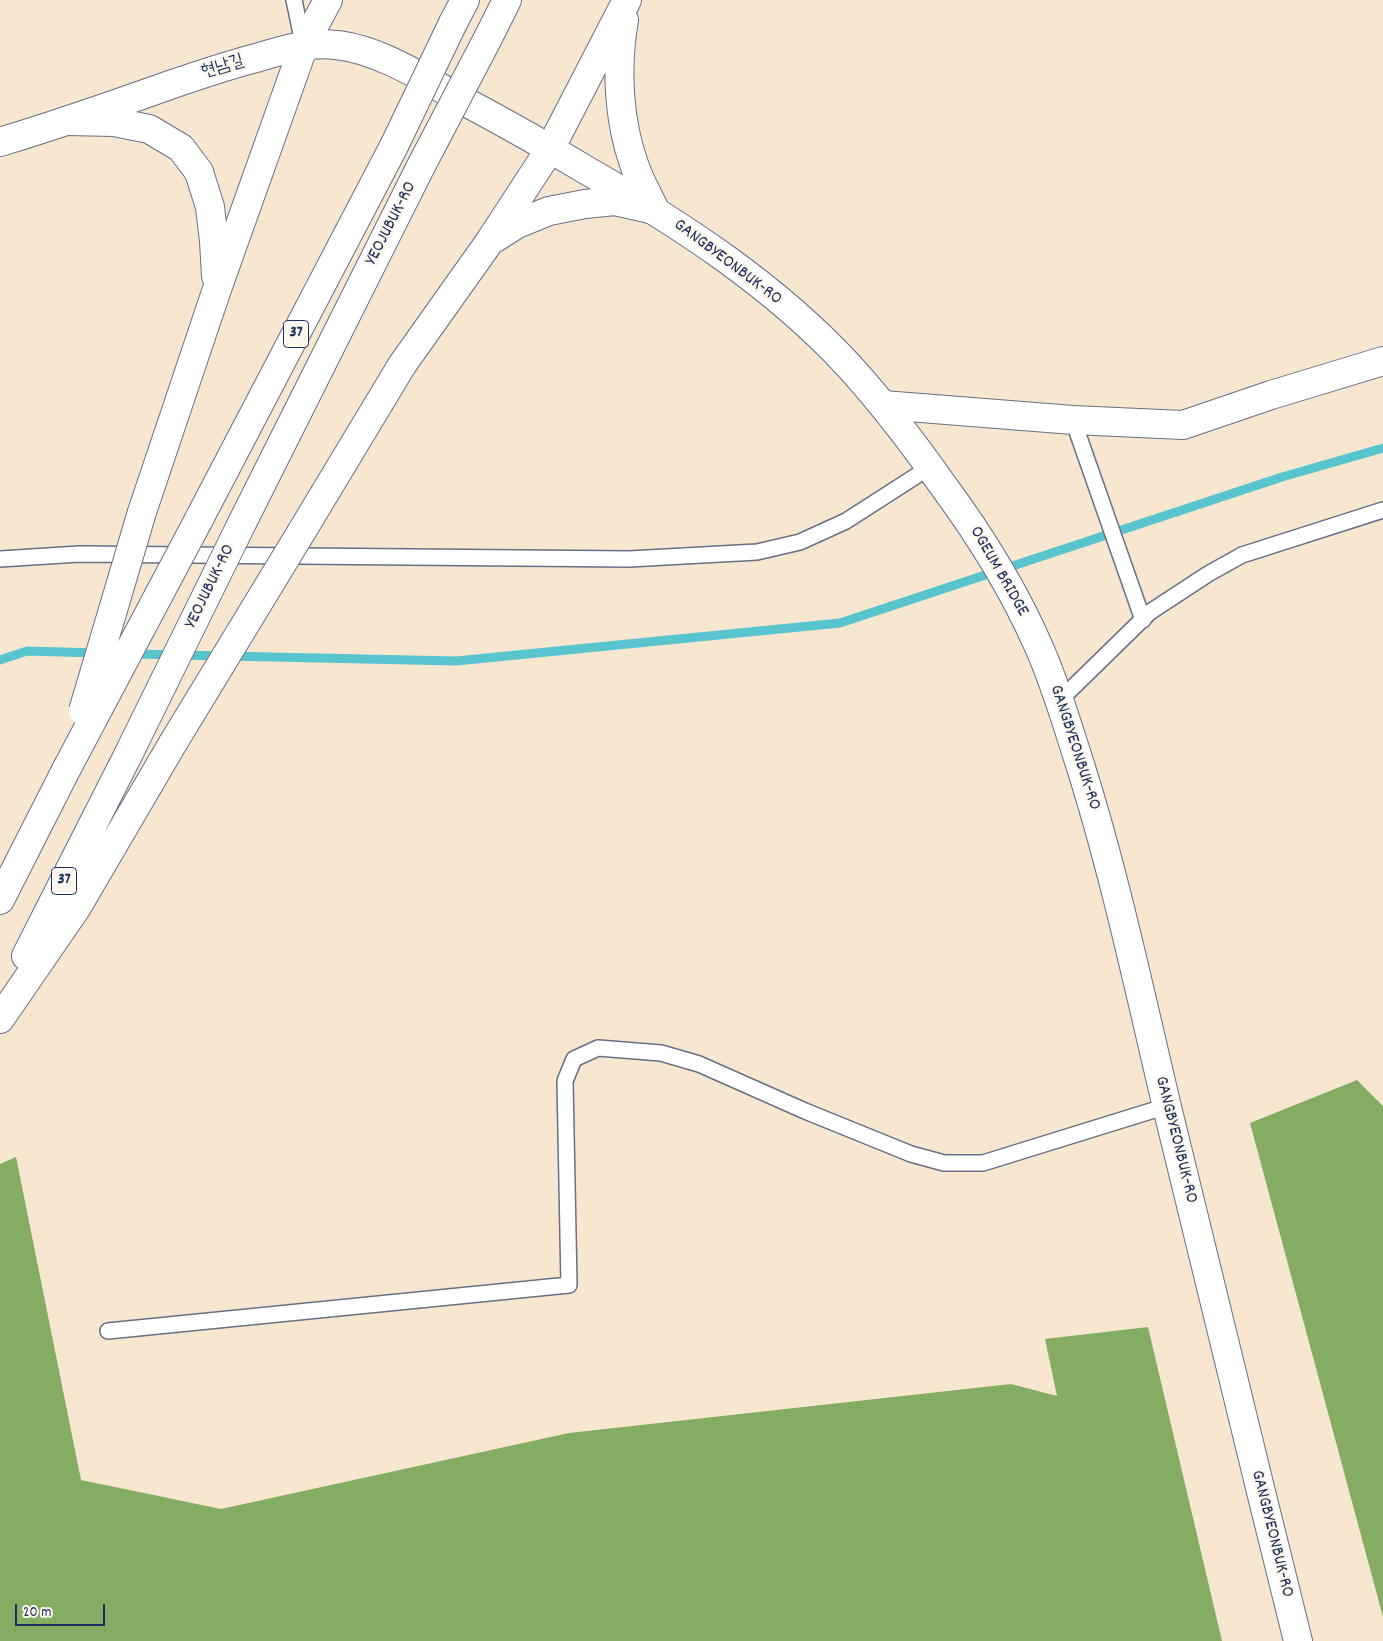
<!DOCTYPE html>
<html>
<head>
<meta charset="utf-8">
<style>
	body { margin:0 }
	#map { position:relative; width:1383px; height:1641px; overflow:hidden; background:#f7e6d0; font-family:Dekko,sans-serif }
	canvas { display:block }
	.scale { position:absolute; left:15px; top:1604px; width:90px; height:22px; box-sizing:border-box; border:2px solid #1b2f5e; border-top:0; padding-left:6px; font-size:15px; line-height:18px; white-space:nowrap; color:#1b2f5e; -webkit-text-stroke:4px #fbf7ec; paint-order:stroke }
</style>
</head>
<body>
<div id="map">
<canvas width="1383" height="1641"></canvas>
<div class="scale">20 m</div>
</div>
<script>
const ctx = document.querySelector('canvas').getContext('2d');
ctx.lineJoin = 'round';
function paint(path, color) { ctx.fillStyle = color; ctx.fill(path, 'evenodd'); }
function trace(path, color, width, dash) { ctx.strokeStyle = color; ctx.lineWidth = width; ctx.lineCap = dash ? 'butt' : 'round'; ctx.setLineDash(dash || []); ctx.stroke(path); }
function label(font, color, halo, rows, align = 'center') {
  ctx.font = font + ' Dekko,"Poor Story",sans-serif'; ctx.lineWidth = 5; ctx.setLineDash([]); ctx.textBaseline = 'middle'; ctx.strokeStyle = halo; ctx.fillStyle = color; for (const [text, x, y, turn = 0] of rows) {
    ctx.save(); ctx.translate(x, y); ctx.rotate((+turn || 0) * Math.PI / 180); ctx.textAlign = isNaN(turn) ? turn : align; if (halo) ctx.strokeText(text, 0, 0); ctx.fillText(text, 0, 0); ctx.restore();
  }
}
paint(new Path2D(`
	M 1357,1080 L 1383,1106 L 1383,1617 L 1250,1123 Z
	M 16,1157 L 81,1480 L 221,1509 L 569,1433 L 1011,1384 L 1057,1396 L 1045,1339 L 1148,1327 L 1222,1641 L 0,1641 L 0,1164 Z`), '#85ac63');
trace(new Path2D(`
	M 133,654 L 456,661 L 840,623 L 1282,477 L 1383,448
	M 0,660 L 27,651 L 97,653`), '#58c5ce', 9);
const lane = new Path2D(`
	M 294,0 L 303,43
	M 1073,420 L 1143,620
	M 0,559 L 79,554 L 629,559 L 757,552 L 800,542 L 846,521 L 930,467
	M 1060,700 L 1150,612 L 1208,574 L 1242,555 L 1383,510
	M 108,1331 L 569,1285 L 565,1081 L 574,1059 L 598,1048 L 661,1053 L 699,1064 L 805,1111 L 911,1154 L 944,1163 L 983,1163 L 1167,1106`);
const street = new Path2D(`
	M 883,405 L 1073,420 L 1183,425 L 1271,395 L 1383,361`);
const secondary = new Path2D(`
	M 0,142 C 56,125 111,106 167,86 C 196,76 225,66 256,58 C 283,50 308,42 336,45 C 379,49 426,80 464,101 C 505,123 546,146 586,170 C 680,224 774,285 848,365 C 882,402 913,443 942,484 C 979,534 1013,588 1038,645 C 1054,680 1065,718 1077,755 C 1114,870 1139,989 1167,1107 C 1209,1285 1254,1463 1298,1641`);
const highway = new Path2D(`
	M 624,20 C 616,66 618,119 634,164 C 639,180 648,195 655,210
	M 453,23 L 465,0
	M 488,38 L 507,0
	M 67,121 L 114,122 L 149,129 L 181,148 L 199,172 L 210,207 L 214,241 L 216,276
	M 495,238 L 517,224 L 549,211 L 585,204 L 615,201 L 655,210
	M 142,512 L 216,292 L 304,45 L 328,0
	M 198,521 L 394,146
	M 241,525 L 421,166
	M 302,531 L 402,365 L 490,241 L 550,149 L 627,0
	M 0,900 L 67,768
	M 26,956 L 128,755
	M 0,1019 L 77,907 L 173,743`);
trace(lane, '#686f86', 18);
trace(street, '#686f86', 30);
trace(secondary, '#686f86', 30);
trace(highway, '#686f86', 30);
trace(lane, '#fff', 15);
trace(street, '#fff', 28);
trace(secondary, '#fff', 28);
trace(highway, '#fff', 28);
const highwayBridge = new Path2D(`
	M 394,146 L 453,23
	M 421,166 L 488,38
	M 83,711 L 142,512
	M 173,743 L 302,531
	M 128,755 L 241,525
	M 67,768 L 198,521`);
trace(highwayBridge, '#686f86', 30, []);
trace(highwayBridge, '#fff', 28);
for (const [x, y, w] of [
	[296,334,25],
	[64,881,25]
]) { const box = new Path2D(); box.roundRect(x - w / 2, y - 13.5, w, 27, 4); ctx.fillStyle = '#fbf7ec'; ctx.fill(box); trace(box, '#1b2f5e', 1); }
label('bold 16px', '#1b2f5e', null, [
	["37",296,334],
	["37",64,881]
]);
label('18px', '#1b2f5e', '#fbf7ec', [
	["현남길",223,68,-17],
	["YEOJUBUK-RO",392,224,-63],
	["GANGBYEONBUK-RO",727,263,37],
	["OGEUM BRIDGE",998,572,60],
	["YEOJUBUK-RO",211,587,-64],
	["GANGBYEONBUK-RO",1074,748,72],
	["GANGBYEONBUK-RO",1175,1140,76],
	["GANGBYEONBUK-RO",1271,1534,76]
]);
</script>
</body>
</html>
